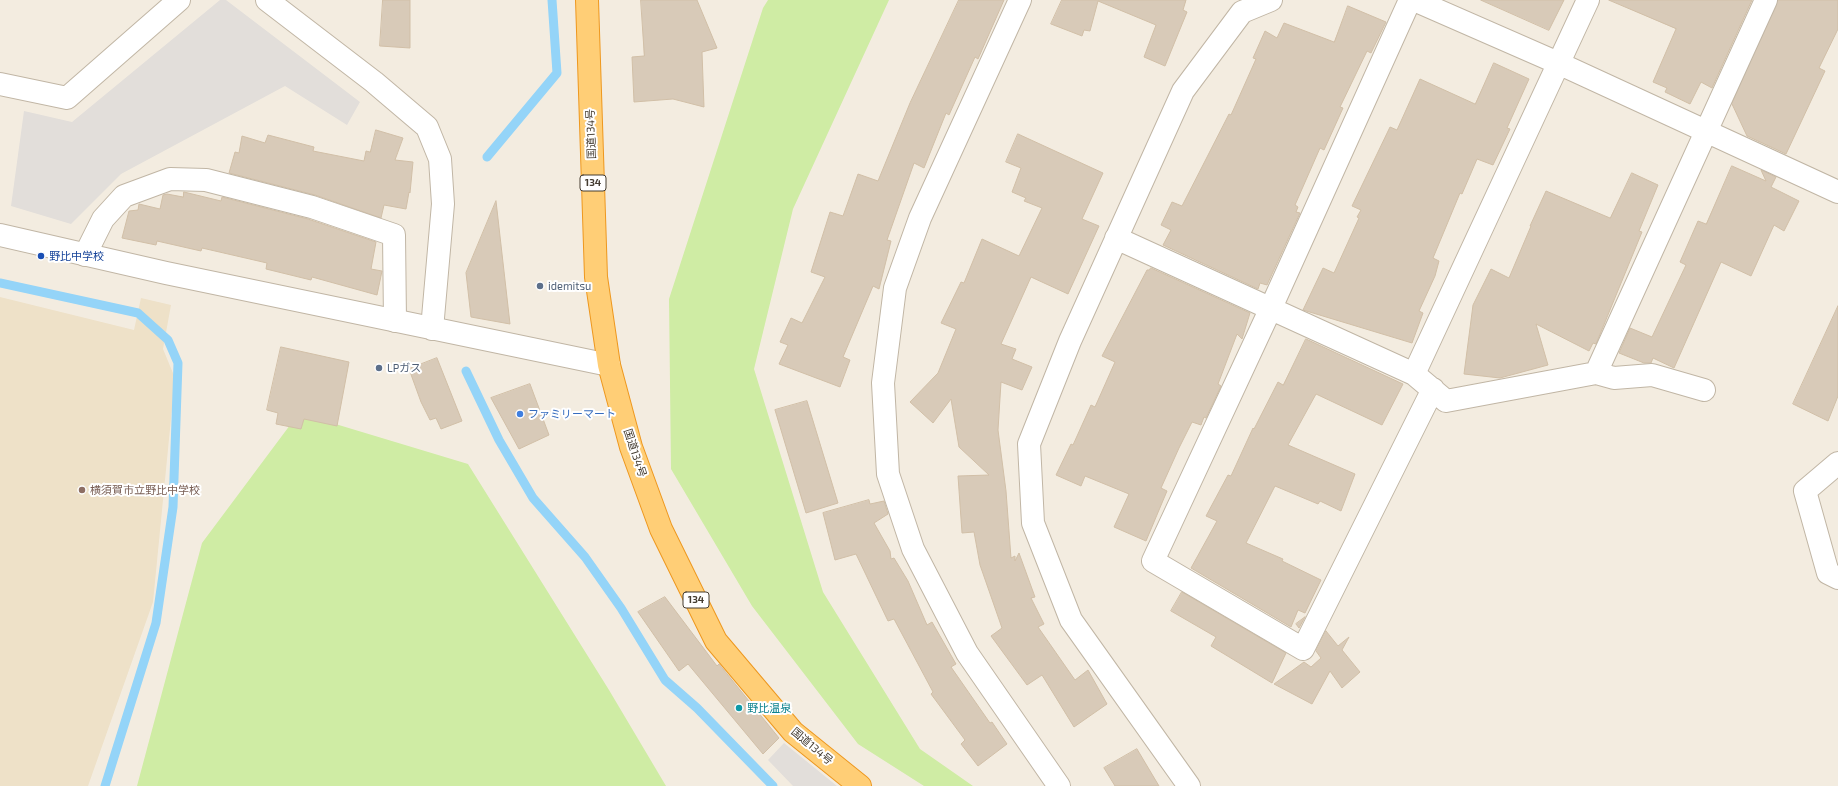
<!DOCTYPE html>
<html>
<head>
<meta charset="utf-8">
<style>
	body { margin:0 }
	canvas { display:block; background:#f3ece0 }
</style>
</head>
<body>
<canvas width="1838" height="786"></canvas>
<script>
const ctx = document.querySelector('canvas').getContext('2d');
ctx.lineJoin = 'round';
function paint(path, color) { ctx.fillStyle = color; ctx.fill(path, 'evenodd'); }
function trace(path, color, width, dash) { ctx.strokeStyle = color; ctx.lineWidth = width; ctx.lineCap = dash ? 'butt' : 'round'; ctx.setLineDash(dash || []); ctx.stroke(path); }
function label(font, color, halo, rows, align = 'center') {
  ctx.font = font + ' "Exo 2","Noto Sans JP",sans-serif'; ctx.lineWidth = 4; ctx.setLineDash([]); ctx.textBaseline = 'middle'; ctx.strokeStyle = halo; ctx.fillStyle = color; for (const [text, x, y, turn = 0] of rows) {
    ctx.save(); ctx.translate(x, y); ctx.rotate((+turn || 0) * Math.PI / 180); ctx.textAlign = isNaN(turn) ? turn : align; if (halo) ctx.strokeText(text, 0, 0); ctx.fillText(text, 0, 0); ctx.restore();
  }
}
paint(new Path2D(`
	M 0,297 L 134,330 L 141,298 L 171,305 L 163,349 L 175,378 L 153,602 L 88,786 L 0,786 Z`), '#eee1c8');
paint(new Path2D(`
	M 768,0 L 889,0 L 793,209 L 754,369 L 823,592 L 920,749 L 973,786 L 924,786 L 858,744 L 752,606 L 671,469 L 669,299 L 763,8 Z
	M 299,413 L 468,464 L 609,690 L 666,786 L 137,786 L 202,543 Z`), '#cfeca4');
paint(new Path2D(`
	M 220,0 L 226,0 L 360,102 L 347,125 L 285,86 L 121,174 L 71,224 L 11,206 L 24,111 L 72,122 Z
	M 784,743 L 837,786 L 793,786 L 768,760 Z`), '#e2deda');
trace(new Path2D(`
	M 487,157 L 557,73 L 552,0
	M 0,283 L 138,313 L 168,340 L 178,363 L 173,507 L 156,623 L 105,786
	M 466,371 L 499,440 L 533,498 L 585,557 L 621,608 L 665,680 L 697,708 L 773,786`), '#94d4f8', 9);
const building = new Path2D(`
	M 383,0 L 410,0 L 410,48 L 380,46 Z
	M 641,0 L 697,0 L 717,48 L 702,52 L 704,107 L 673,99 L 634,102 L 632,57 L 644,56 Z
	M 959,0 L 1004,0 L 978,59 L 975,57 L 949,115 L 946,113 L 924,168 L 914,163 L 887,240 L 891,241 L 879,289 L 873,286 L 843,357 L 850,360 L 840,387 L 779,364 L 788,345 L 780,342 L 791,318 L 802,323 L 825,277 L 811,272 L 830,212 L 843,216 L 858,174 L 878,181 L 910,103 Z
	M 1062,0 L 1186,0 L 1183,10 L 1187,12 L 1165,66 L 1144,57 L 1156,25 L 1098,1 L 1090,31 L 1084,30 L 1082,36 L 1051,24 Z
	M 1481,0 L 1564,0 L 1549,30 Z
	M 1609,0 L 1752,0 L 1712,88 L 1701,82 L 1690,104 L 1665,92 L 1667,88 L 1653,82 L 1676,29 Z
	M 1778,0 L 1838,0 L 1838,29 L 1819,68 L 1825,71 L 1786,154 L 1747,136 L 1732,104 Z
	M 1348,6 L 1386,22 L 1371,53 L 1367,51 L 1340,107 L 1343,108 L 1324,150 L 1320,148 L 1295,205 L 1298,207 L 1296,212 L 1300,213 L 1267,285 L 1260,283 L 1258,289 L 1163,245 L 1171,230 L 1161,225 L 1172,202 L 1182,206 L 1229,114 L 1231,115 L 1256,59 L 1253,58 L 1265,31 L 1277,38 L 1284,23 L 1334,42 Z
	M 1494,63 L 1529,79 L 1507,128 L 1510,129 L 1493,165 L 1477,159 L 1462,194 L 1460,193 L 1433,258 L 1439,261 L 1435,276 L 1419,311 L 1423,313 L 1412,343 L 1303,310 L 1323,268 L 1334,273 L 1359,218 L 1357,217 L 1361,210 L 1352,206 L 1390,127 L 1397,130 L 1420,79 L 1475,104 Z
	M 376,130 L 403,138 L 395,160 L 413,162 L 410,193 L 409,192 L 406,209 L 384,205 L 381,218 L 315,195 L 229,173 L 235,152 L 239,153 L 242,136 L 265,143 L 268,135 L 314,147 L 313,151 L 364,161 L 366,151 L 370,152 Z
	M 1018,134 L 1103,173 L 1082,219 L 1099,226 L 1068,294 L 1031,277 L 1001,344 L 1016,349 L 1012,359 L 1032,367 L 1022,390 L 1001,382 L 998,430 L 1006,491 L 1011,558 L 1015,556 L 1015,561 L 1019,553 L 1035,597 L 1031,598 L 1044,624 L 1038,627 L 1075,680 L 1088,670 L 1107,704 L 1074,727 L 1042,675 L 1027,685 L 991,636 L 1002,628 L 980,565 L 974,532 L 962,533 L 958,476 L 989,475 L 959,447 L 951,399 L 933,423 L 910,402 L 938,373 L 956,329 L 941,323 L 961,282 L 964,283 L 982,239 L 1019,256 L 1042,208 L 1024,201 L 1026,198 L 1012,192 L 1021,168 L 1006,162 Z
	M 1732,166 L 1766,181 L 1761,170 L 1776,177 L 1771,187 L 1799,201 L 1784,231 L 1774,225 L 1751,276 L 1721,262 L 1674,368 L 1653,358 L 1651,363 L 1644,363 L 1619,353 L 1630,328 L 1652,337 L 1686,265 L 1680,262 L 1698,221 L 1706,224 Z
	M 1632,173 L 1658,185 L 1639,231 L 1642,232 L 1596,344 L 1593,343 L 1589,351 L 1536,324 L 1548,365 L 1500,378 L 1464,374 L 1473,305 L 1491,269 L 1509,278 L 1531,226 L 1530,226 L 1546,191 L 1610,218 Z
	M 184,192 L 221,201 L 222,197 L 308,219 L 376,242 L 371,269 L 382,271 L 377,295 L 312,277 L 311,280 L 266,269 L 267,263 L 202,248 L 201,251 L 157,241 L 156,245 L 122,238 L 129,211 L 138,210 L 139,204 L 160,209 L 163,195 L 167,194 L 183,197 Z
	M 496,201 L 510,324 L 471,317 L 466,273 Z
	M 1151,268 L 1250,313 L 1242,339 L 1237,334 L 1218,384 L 1221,386 L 1206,418 L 1204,417 L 1201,425 L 1192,422 L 1179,448 L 1161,488 L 1167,491 L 1146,541 L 1114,527 L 1129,494 L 1085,476 L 1081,486 L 1056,475 L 1071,444 L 1073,445 L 1091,405 L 1095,407 L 1115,362 L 1102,356 L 1147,270 L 1149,270 Z
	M 1838,306 L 1838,396 L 1828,421 L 1793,404 Z
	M 1306,339 L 1403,384 L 1382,425 L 1316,394 L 1288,445 L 1355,474 L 1341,511 L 1320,501 L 1318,504 L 1275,486 L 1246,543 L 1283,559 L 1282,561 L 1321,580 L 1305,613 L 1298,610 L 1291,627 L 1191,568 L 1217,521 L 1206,516 L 1228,475 L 1231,476 L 1253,428 L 1254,429 L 1278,382 L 1283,385 Z
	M 281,347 L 349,362 L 337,426 L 304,419 L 301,429 L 276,424 L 278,413 L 267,410 Z
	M 437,358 L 462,421 L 441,429 L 436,418 L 430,420 L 421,402 L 409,369 Z
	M 530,384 L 549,435 L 519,449 L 491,398 Z
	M 807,401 L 838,503 L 806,513 L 775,410 Z
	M 869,500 L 870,504 L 884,501 L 888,514 L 874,523 L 890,551 L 891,559 L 894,558 L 908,581 L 927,625 L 932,622 L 956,664 L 951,667 L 990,723 L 992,722 L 1007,744 L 978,766 L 961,744 L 965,740 L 931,694 L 933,692 L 894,619 L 888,621 L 856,554 L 835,560 L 823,513 Z
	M 1182,592 L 1286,653 L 1272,683 L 1211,646 L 1216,637 L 1171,611 Z
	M 665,597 L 717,666 L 719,664 L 779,738 L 763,754 L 688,664 L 679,671 L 638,612 Z
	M 1305,617 L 1299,628 L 1296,624 Z
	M 1326,631 L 1338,646 L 1349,637 L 1342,650 L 1360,672 L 1342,688 L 1330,671 L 1312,704 L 1274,684 L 1304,662 L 1311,667 L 1321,658 L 1316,651 Z
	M 1137,749 L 1159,786 L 1115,786 L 1104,768 Z`);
paint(building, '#d8cab8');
trace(building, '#d1bfa7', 1);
const minor = new Path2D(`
	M 1020,0 L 920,218 L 895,288 L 883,383 L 888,474 L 913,549 L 967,653 L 1059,786
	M 1410,0 L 1270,310 L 1153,561 L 1303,649 L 1433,389
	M 1414,0 L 1558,63 L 1838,192
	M 0,84 L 67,98 L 179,0
	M 1116,238 L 1414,374 L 1446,401 L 1596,373 L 1766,0
	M 85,255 L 103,219 L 124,196 L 170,179 L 206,180 L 312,207 L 394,235 L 395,321
	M 1596,373 L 1614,378 L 1652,375 L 1704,390
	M 1414,374 L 1588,0
	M 1838,463 L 1805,491 L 1828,573 L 1838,578
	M 1189,786 L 1071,620 L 1033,523 L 1029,444 L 1070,341 L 1183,91 L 1242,12 L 1271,0`);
const tertiary = new Path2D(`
	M 267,0 L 374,82 L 427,127 L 440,159 L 443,204 L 432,329
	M 0,235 L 166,273 L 609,365`);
const trunk = new Path2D(`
	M 587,0 L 596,277 L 609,365 L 631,447 L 661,529 L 716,641 L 793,732 L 860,786`);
trace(minor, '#c1b6a5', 24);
trace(tertiary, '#c1b6a5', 24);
trace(trunk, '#ee981f', 24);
trace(minor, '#fff', 22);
trace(tertiary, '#fff', 22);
trace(trunk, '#ffce76', 22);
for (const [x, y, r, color] of [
	[41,256,4,"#1a4fb4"],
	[540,286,4,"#5c6f8a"],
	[379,368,4,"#5c6f8a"],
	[520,414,4,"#3f7fe0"],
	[82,490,4,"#8d6e63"],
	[739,708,4,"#0f9aa8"]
]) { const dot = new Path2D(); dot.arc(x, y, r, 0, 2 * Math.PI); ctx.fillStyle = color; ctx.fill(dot); trace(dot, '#fff', 1.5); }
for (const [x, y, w] of [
	[593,183,26],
	[696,600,26]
]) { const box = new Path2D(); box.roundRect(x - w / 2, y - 8, w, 16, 3); ctx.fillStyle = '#fff'; ctx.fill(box); trace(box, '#443c31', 1); }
label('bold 10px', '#443c31', null, [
	["134",593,183],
	["134",696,600]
]);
label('11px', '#443c31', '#fff', [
	["国道134号",591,134,-92],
	["国道134号",635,453,72],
	["国道134号",812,746,40]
]);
label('11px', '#164399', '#fff', [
	["野比中学校",49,256]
], 'left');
label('11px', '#4e5e75', '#fff', [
	["idemitsu",548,286],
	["LPガス",387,368]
], 'left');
label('11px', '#366cbe', '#fff', [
	["ファミリーマート",528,414]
], 'left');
label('11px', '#785e54', '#fff', [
	["横須賀市立野比中学校",90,490]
], 'left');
label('11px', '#0d838f', '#fff', [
	["野比温泉",747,708]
], 'left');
</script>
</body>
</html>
